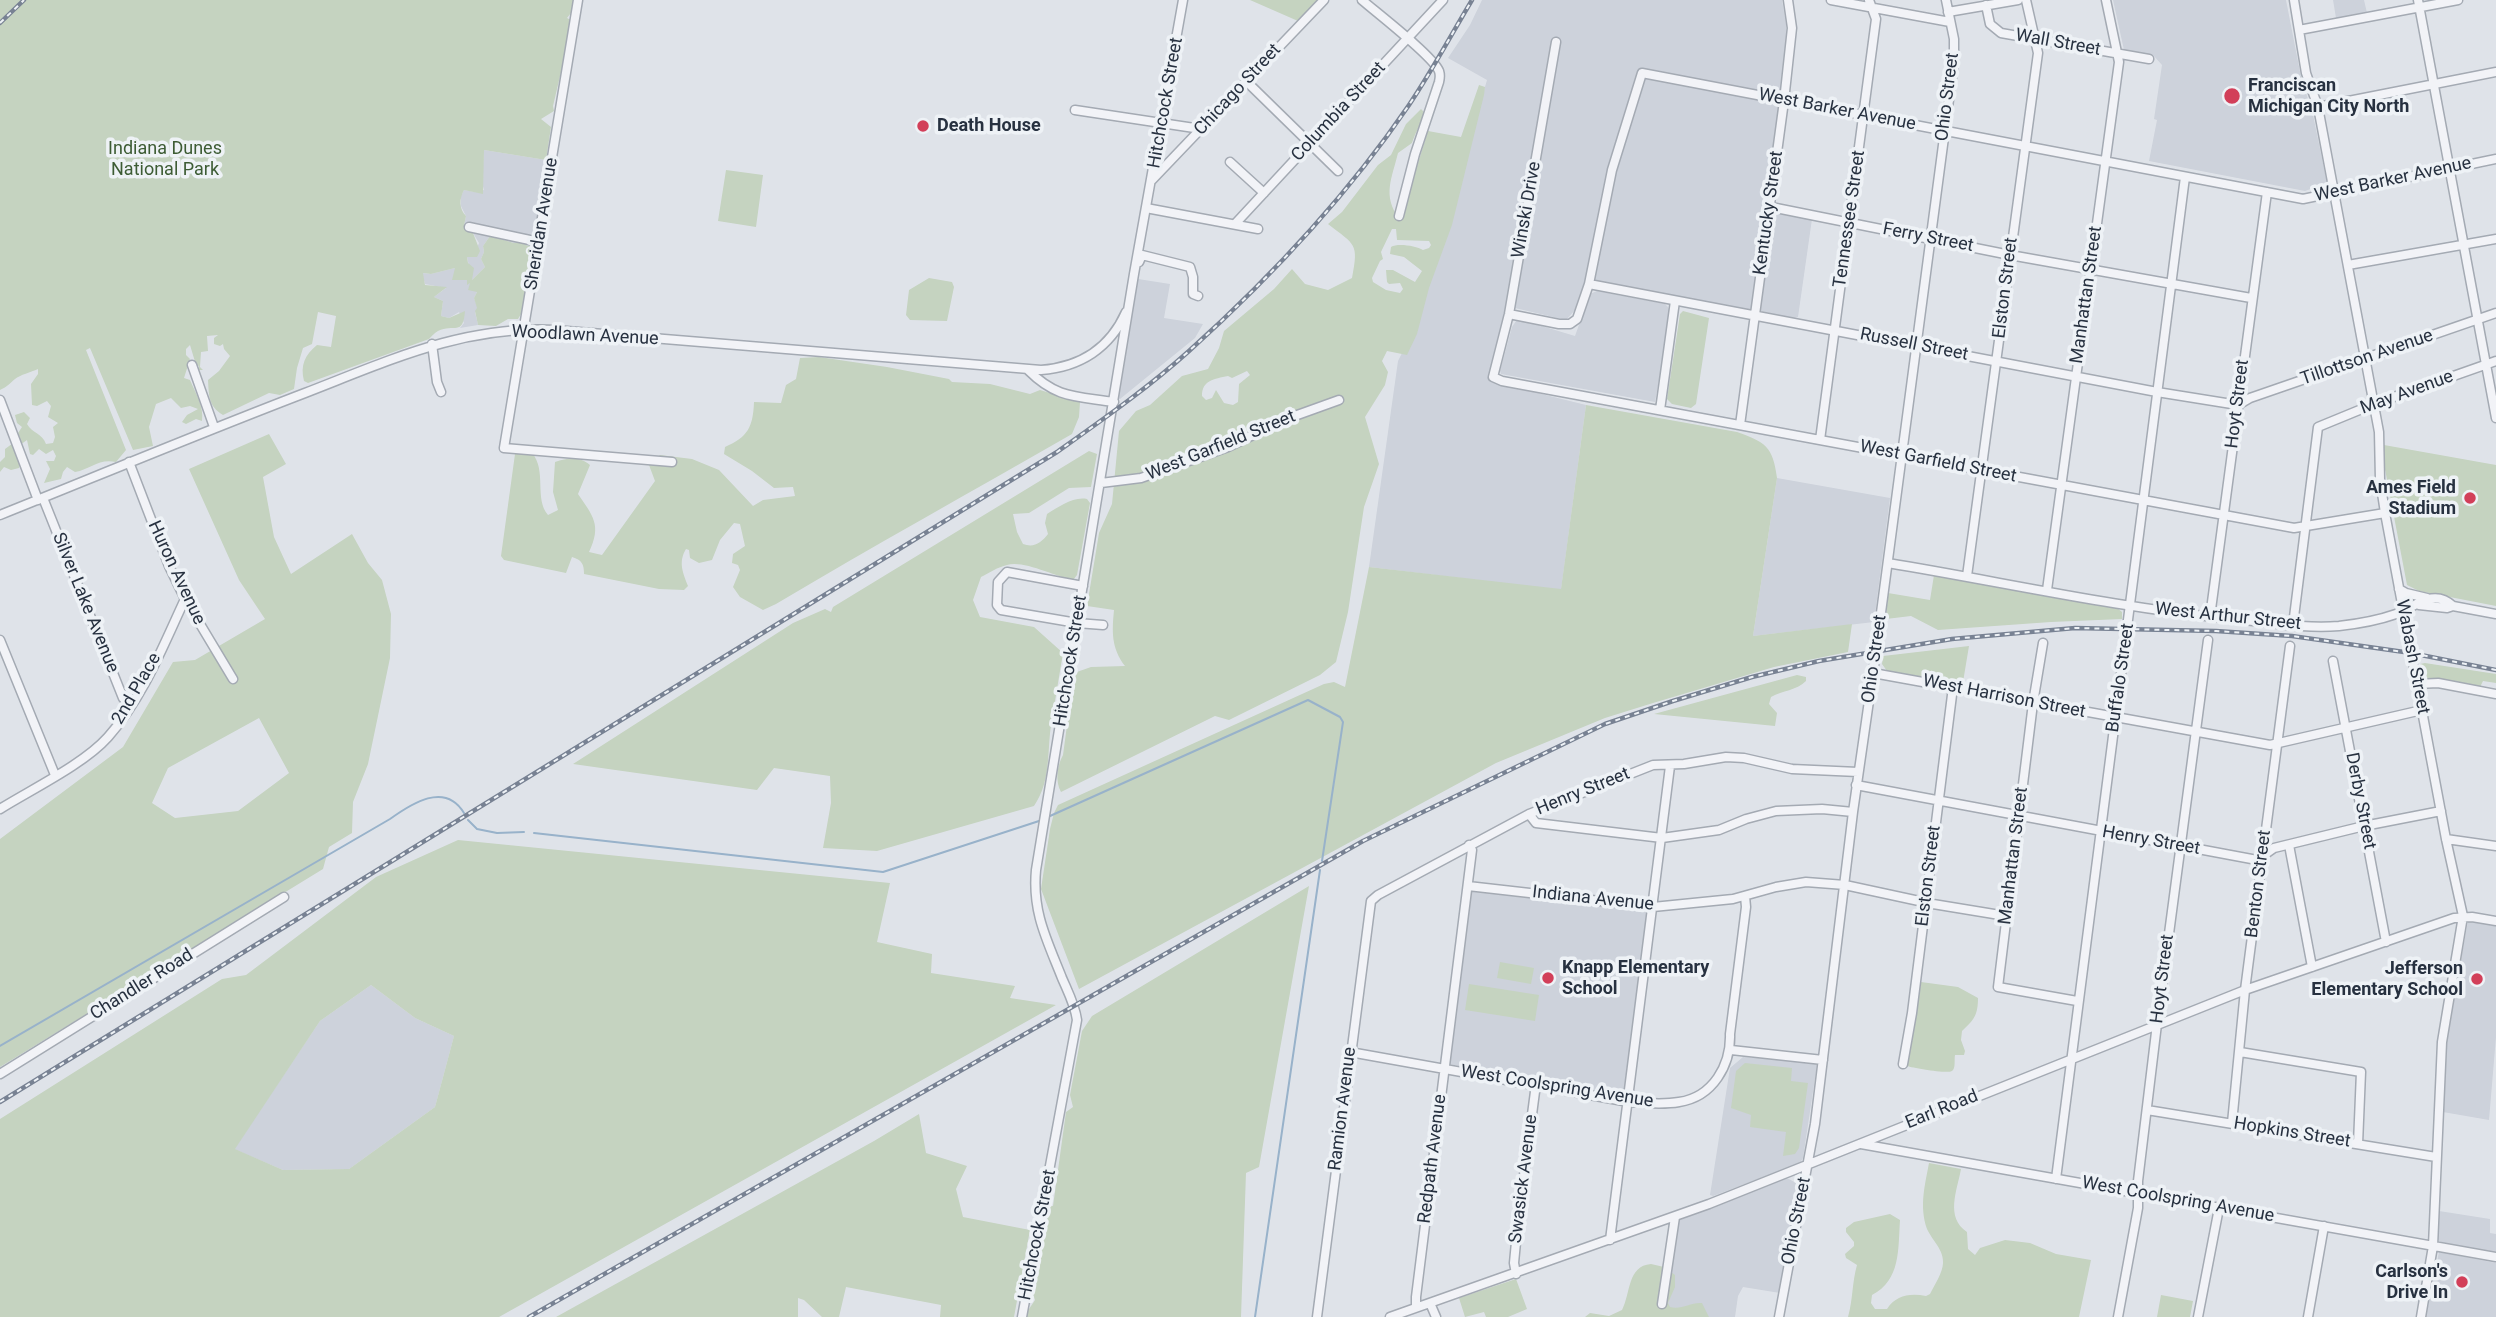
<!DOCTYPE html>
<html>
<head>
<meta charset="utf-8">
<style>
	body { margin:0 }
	canvas { display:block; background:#dfe3e9 }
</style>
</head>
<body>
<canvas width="2496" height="1317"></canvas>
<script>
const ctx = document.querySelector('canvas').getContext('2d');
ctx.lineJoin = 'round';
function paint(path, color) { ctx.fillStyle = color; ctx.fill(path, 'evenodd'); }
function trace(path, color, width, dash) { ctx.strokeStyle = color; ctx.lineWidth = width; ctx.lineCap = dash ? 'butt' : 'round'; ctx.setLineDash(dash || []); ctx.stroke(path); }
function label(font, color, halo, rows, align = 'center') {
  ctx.font = font + ' Roboto,sans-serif'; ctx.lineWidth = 7; ctx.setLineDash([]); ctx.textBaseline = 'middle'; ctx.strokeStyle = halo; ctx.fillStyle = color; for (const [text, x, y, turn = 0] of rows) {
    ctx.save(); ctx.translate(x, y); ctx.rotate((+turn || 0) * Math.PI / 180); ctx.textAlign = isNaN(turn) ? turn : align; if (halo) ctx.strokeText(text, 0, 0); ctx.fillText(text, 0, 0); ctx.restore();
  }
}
paint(new Path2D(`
	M 1482,0 L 1782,0 L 1786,24 L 1787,45 L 1751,310 L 1586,281 L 1575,310 L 1566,320 L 1515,308 L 1506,313 L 1489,381 L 1586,405 L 1561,590 L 1369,567 L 1398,361 L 1418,321 L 1487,80 L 1448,58 L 1470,25 Z
	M 2113,0 L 2286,0 L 2302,82 L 2312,110 L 2327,183 L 2305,191 L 2149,161 L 2157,120 L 2154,119 L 2162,65 L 2153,55 L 2124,50 Z
	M 2333,0 L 2364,0 L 2367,13 L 2336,18 Z
	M 484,150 L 546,160 L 533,244 L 528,246 L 521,242 L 514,243 L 490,236 L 483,246 L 484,252 L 481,259 L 485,267 L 472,280 L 467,257 L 474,256 L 479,243 L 473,233 L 464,226 L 466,216 L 461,206 L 461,196 L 464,190 L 475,192 L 484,190 L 482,183 Z
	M 1779,213 L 1812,219 L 1798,317 L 1793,318 L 1760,311 L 1773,220 L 1775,215 Z
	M 455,268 L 467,280 L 467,284 L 471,282 L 477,292 L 474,298 L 478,308 L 475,312 L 478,325 L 460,328 L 464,323 L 459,312 L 449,318 L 441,316 L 443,301 L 434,297 L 446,288 L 425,284 L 422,273 L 431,274 Z
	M 1138,279 L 1170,284 L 1164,318 L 1203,324 L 1195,338 L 1120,399 L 1118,398 Z
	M 1597,291 L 1665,304 L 1668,307 L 1670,313 L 1668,330 L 1655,402 L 1501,374 L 1500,371 L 1512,327 L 1516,321 L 1525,321 L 1575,336 L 1590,294 Z
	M 1777,478 L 1890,498 L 1874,622 L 1753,636 Z
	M 1476,889 L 1647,912 L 1625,1082 L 1626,1086 L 1623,1091 L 1612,1094 L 1449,1064 L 1469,895 Z
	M 2468,921 L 2496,925 L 2496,1037 L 2489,1120 L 2443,1112 L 2443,1065 L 2448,1032 Z
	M 371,985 L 415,1018 L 454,1036 L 435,1107 L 349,1169 L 283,1170 L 234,1149 L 320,1021 Z
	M 1743,1057 L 1814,1062 L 1817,1065 L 1803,1158 L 1800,1163 L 1713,1196 L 1710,1195 L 1730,1068 Z
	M 1783,1178 L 1789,1179 L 1796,1183 L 1797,1191 L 1780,1293 L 1743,1287 L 1738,1296 L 1735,1317 L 1661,1317 L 1677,1220 Z
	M 2439,1211 L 2490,1219 L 2490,1233 L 2496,1234 L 2496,1252 L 2447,1244 L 2439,1241 L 2437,1235 Z
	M 2439,1252 L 2496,1263 L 2496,1317 L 2426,1317 Z`), '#cdd2db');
paint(new Path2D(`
	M 0,0 L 574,0 L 575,8 L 567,18 L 573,21 L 553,106 L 554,111 L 541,119 L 551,127 L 546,160 L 484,150 L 483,194 L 464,190 C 459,199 459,209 466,216 L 464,226 L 473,233 L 480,251 L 477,257 L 467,257 L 468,263 L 474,268 L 472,280 L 485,267 L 481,259 L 484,252 L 483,246 L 490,236 L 514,243 L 521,242 L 528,246 L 533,244 L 524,309 L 518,319 L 508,319 L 496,326 L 478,325 L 475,311 L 477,308 L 474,298 L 477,292 L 468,290 L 470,283 L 467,285 L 467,280 L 452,280 L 455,268 L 431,274 L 423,273 L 425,285 L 447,287 L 434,297 L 443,301 L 441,316 L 449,318 L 465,311 C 463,337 454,323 438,331 C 434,333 432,336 429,339 L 308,383 L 304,381 C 300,365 305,355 317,345 L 331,347 L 336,316 L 318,312 L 312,344 L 303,348 L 297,368 L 294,389 L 280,395 L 269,393 L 223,415 C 208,406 209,395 208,380 L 219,371 L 230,356 L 224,349 L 223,344 L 220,346 L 214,344 L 214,338 L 218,335 L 207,336 L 208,351 L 201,352 L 200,367 L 203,370 L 198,370 L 199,366 L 196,365 L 190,345 L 186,349 L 186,355 L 190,359 L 184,378 L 190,380 C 196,394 204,406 202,421 L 196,419 L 186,424 L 182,422 L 187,415 L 198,409 L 190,406 L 181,408 L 171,398 L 156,404 L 149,427 L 153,446 L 133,450 L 90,348 L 86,350 L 126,450 L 116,462 C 99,458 91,469 75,472 L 67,467 L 63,472 L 61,479 L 44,483 L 50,469 L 46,461 L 54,461 L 56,456 L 53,450 L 46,454 L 39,449 L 33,455 L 30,454 L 27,440 L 17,447 L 20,464 L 19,468 L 11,470 L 4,467 L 0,472 L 0,462 L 5,457 L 5,449 L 20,438 L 18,433 L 22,427 L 17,423 L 15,415 L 24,412 L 30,418 L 27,424 C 32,433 42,433 46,444 L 53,443 L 55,437 L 53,427 L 58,423 L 48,417 L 51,406 L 47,401 L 37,406 L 32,405 L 31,384 L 38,374 L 38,369 C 31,372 20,375 15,379 C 9,384 7,387 0,390 Z
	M 1250,0 L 1318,0 L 1298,21 Z
	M 1479,85 L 1485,87 L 1484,95 L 1452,225 L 1429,288 L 1417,334 L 1407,355 L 1387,351 L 1382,361 L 1388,372 L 1385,385 L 1365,417 L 1379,464 L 1364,507 L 1348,612 L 1336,662 L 1320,675 L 1229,720 L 1215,716 L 1061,792 C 1055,781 1057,766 1063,755 L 1074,673 L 1091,667 L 1125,666 C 1111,648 1112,631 1114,610 L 1087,606 L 1099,533 L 1112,504 L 1119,431 L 1136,411 L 1150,405 L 1182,376 L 1208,369 L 1219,348 L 1224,331 L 1274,289 L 1292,269 L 1305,284 L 1328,290 L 1352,278 C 1359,243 1355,245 1328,224 L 1342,212 L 1378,165 L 1391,155 L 1406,124 L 1421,109 L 1424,112 C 1423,120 1415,133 1412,143 L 1398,153 C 1392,178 1382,196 1399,218 L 1402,214 L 1428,131 L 1461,137 ZM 1392,229 L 1396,229 L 1397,240 L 1429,241 L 1431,245 L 1429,248 L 1423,250 C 1416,246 1398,243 1391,247 L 1390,254 L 1404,257 L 1422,271 L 1415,282 L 1393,270 L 1386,270 L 1387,282 L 1389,284 L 1400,283 L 1403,289 L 1400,293 L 1386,290 L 1373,282 L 1372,278 L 1380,261 L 1383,259 L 1381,252 ZM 1247,371 L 1250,375 L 1239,384 L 1238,402 L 1233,405 L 1224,403 L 1216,390 L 1212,398 L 1206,400 L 1202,396 C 1202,380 1214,379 1228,376 L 1232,378 Z
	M 726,170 L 763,175 L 756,227 L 718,221 Z
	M 929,278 L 952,282 L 954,287 L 947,321 L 910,320 L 906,315 L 909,290 Z
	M 1683,311 L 1709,318 L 1696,404 L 1691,408 L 1672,404 L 1667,399 L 1680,314 Z
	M 819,357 L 887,367 L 949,379 L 952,382 L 990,384 L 1030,394 L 1040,390 L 1080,402 L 1079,417 L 1072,434 C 973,491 873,546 776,604 L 763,610 L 740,597 L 733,587 L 740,570 L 738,565 L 732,563 L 733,554 L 745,546 L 740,524 L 734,523 L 720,540 L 712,560 L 699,563 L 690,558 L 689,550 L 686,549 C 678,562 683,573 688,586 L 684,590 L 659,589 L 584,574 C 584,564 582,560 572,557 L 566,573 L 504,560 L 501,556 L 515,454 L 532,453 C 547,470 534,499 548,515 L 558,510 L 553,492 L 555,462 C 568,458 579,456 590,465 L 578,494 C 593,516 602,525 589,552 L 602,555 L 655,481 L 649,465 L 660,455 L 692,459 L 719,470 L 753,506 L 763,500 L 795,496 L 793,487 L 774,488 L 752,471 L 724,454 L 725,447 C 748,437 753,427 754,402 L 781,403 L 786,385 L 796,379 L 800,358 Z
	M 1586,405 L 1737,432 C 1765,442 1773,446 1777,478 L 1753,636 L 1852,624 L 1848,652 L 1774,667 L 1653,703 L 1605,718 L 1496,763 L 1079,989 L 1041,889 L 1050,829 L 1054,813 L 1058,805 L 1324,684 L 1334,682 L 1345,687 L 1369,567 L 1561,589 Z
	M 269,434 L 286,464 L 263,477 L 274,537 L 291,574 L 352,534 L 368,563 L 382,580 L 391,614 L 390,658 L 368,764 L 353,802 L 352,833 L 329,847 L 323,869 L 0,1067 L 0,839 L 123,747 L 173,662 L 195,660 L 265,619 L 239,580 L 189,469 ZM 259,718 L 289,773 L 238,811 L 175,818 L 152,803 L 168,768 Z
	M 2384,445 L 2496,465 L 2496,606 L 2419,591 L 2407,585 L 2384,464 Z
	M 1089,451 L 1097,454 L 1091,487 L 1069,488 L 1029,513 L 1013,514 L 1017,532 L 1023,544 C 1034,548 1041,543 1048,534 L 1045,523 L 1047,514 C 1058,507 1074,496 1087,499 L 1090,503 L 1077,575 L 1073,580 C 1056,577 1024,560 1007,565 C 998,567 989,573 981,577 L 973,600 L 980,617 L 1034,627 L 1063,653 C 1059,677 1055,701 1051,725 C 1047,754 1051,781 1034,806 L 877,851 L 823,848 L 831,803 L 830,776 L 774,768 L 757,790 L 573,764 L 793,623 L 825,609 L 831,612 L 833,607 Z
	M 1934,575 L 2117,608 L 2122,612 L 2122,619 L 2051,622 L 1938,630 L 1911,616 L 1886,619 L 1888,593 L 1930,600 Z
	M 1969,646 L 1963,682 L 1959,684 L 1887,671 L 1882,664 L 1883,656 Z
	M 2425,663 L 2496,674 L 2496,683 L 2483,681 L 2480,687 L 2437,678 L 2426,679 L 2422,676 L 2420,664 Z
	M 1797,675 L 1806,677 L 1806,681 C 1796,691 1783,690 1771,697 L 1769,704 L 1777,713 L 1775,726 L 1654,714 Z
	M 458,840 L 890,883 L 877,942 L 932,954 L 931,973 L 1015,986 L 1010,998 L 1056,1005 L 499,1317 L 0,1317 L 0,1119 L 222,979 L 246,975 L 376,877 ZM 371,985 L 415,1018 L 454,1036 L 435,1107 L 349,1169 L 283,1170 L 235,1149 L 320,1021 Z
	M 1309,886 L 1259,1167 L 1246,1173 L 1241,1317 L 1026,1317 L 1027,1312 L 1035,1300 L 1033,1294 L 1048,1206 L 1053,1206 L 1066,1112 L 1073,1107 L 1070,1095 L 1082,1031 L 1092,1016 Z
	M 1500,962 L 1534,968 L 1531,984 L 1497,978 Z
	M 1921,982 L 1958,987 L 1978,998 C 1978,1015 1974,1020 1962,1031 L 1961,1040 L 1965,1051 L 1964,1055 L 1955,1055 C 1954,1060 1956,1068 1952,1071 C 1948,1074 1913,1068 1907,1066 Z
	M 1469,984 L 1539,995 L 1535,1021 L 1465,1010 Z
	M 1745,1063 L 1792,1068 L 1791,1081 L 1808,1083 L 1799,1148 L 1795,1154 L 1783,1156 L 1786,1132 L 1750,1127 L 1751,1115 L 1731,1108 L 1736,1071 Z
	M 919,1114 L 926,1153 L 967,1166 L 956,1189 L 963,1217 L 1030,1230 L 1014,1317 L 940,1317 L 941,1305 L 846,1287 L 839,1317 L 822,1317 L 804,1300 L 798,1298 L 798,1317 L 556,1317 L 874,1141 Z
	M 1929,1163 L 1961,1169 C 1957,1191 1945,1217 1967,1232 L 1968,1249 L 1975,1255 L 1980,1248 L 2005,1240 L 2030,1243 L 2056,1254 L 2091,1260 L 2079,1317 L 1848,1317 C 1853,1300 1852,1282 1857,1265 L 1846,1258 L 1845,1254 L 1854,1246 L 1854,1242 L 1846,1232 L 1846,1228 L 1854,1222 L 1890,1214 L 1900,1220 C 1898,1249 1901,1280 1872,1295 L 1871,1303 L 1875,1309 L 1887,1309 C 1896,1295 1910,1293 1926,1296 L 1930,1294 C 1934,1286 1943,1272 1943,1263 C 1944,1250 1932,1240 1927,1229 C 1919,1206 1925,1185 1929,1163 Z
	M 1651,1264 L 1664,1267 L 1675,1275 L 1675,1287 L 1668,1303 L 1670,1307 C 1682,1310 1690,1302 1702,1303 L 1709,1317 L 1585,1317 L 1590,1313 L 1609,1316 L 1622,1310 C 1631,1293 1627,1266 1651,1264 Z
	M 1516,1279 L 1527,1309 L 1508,1317 L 1486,1317 L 1484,1312 L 1465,1317 L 1459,1298 Z
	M 2161,1295 L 2193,1301 L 2190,1317 L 2157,1317 Z`), '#c5d3c0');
trace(new Path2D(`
	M 1050,816 L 1308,700 L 1340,717 L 1343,722 L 1322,861
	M 468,820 L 477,829 L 497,833 L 524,832
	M 534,833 L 883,872 L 1039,821
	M 0,1046 L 390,819 C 411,804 445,781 464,813
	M 1255,1317 L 1320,870`), '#98b2ca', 2);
const minor = new Path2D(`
	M 578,0 L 504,448 L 672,462
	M 1362,0 C 1377,13 1433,56 1439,71 C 1440,74 1440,78 1439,82 L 1415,154 L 1399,216
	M 1831,0 L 1950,22
	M 2294,0 L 2306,73 L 2318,107 L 2379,432 L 2380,480 L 2385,513 L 2446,839 L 2463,916 L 2442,1042 L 2433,1246 L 2421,1317
	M 2418,0 L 2496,418
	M 1986,5 L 1990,24 L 2001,33 L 2149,59
	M 1948,12 L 2018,0
	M 2299,30 L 2458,0
	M 1556,42 L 1509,314 L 1493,377 L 1502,381 L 2294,528 L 2385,513
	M 1246,81 L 1338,171
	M 2318,107 L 2496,72
	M 1075,110 L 1201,129
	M 1230,162 L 1264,193
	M 1152,180 L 1324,0
	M 1771,207 L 2010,255 L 2251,298
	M 1146,208 L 1258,229
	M 1235,224 L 1443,0
	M 469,227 L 539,242
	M 1139,262 L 1142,255 L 1190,267 L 1193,277 L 1193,294 L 1198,296
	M 2348,265 L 2496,239
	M 1589,284 L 2157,392 L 2238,405 L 2250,398 L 2496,313
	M 1509,314 L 1559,324 L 1570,324 L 1577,319 L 1589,284 L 1612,170 L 1642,73 L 2303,199 L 2496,159
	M 432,344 L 437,382 L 441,392
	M 192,365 L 214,427
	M 1028,370 C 1057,399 1076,396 1114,402
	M 0,400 L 38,500
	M 1660,410 L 1675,301
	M 1740,425 L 1784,101 L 1792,28 L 1788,0
	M 1820,440 L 1876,19 L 1869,0
	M 129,462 L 169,566 L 185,599 L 233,679
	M 1101,483 L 1141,478 L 1228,447 L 1289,418 L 1339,400
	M 43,498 L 123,698 L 131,706
	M 0,515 C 102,474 203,432 305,393 C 388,361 464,325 555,330 L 1041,370 C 1080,367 1110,348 1126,312
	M 1888,563 C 2003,582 2117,608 2233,619 C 2268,622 2304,629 2339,626 C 2357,624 2379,620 2396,614 C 2414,608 2433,587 2453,606
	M 1967,576 L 2038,53 L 2026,0
	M 1083,586 L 1007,572 L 998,582 L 997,605 L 1001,610 L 1077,623 L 1103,625
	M 2399,589 L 2406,593 L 2427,598
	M 2047,590 L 2119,62 L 2106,0
	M 2419,605 L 2447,608 L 2453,606 L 2496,614
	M 2210,617 L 2267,192
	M 2293,625 L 2318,427 L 2374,404 L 2496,361
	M 0,640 L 55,775
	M 2043,643 L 2033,703 L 1998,987 L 2077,1001
	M 2333,661 L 2386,942
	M 1873,673 L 2270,745 L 2422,710
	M 2417,684 L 2438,683 L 2496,694
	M 1856,785 L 2257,860 L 2274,848 L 2364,826 L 2441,811
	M 0,809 C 32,789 84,764 108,737 C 143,698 163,646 185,599
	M 1529,814 L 1536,823 L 1662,838 L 1719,830 L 1746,819 L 1776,811 L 1822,809 L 1853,812
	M 2446,839 L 2496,846
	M 2289,845 L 2312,967
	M 1468,886 L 1653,907 L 1733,899 L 1776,887 L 1806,882 L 1845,885 L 1933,904 L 2006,916
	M 1731,1050 L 1823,1060
	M 1350,1052 L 1629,1102 C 1646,1103 1662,1105 1679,1102 C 1713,1097 1731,1065 1730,1034 L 1746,907 L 1745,896
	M 2240,1052 L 2361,1072 L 2358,1144
	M 1903,1064 L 1912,1013 L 1953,687
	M 0,1074 L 284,897
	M 2147,1110 L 2436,1157
	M 2232,1123 L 2245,990 L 2290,646
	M 1861,1144 L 2496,1257
	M 2056,1179 L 2185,177
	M 1610,1240 L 1670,766
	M 1516,1274 L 1514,1263 L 1518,1221 L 1536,1084
	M 1430,1303 L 1436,1317
	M 1662,1304 L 1675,1217
	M 1416,1307 L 1416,1297 L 1472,850 L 1469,845
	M 1022,1317 L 1077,1020 C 1075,1005 1068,992 1062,978 C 1047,940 1032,912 1036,870 L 1134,274 L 1183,0
	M 1317,1317 L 1371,901 L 1378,895 L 1529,814 L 1653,765 L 1684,764 L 1726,757 L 1744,758 L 1792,769 L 1858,772
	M 1390,1317 L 1709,1204 L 2245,990 L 2454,918 L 2472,917 L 2496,921
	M 1779,1317 L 1815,1124 L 1853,812 L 1873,673 L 1954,62 L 1954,39 L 1946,0
	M 2118,1317 L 2138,1208 L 2138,1181 L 2157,1024 L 2208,640
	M 2198,1317 L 2219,1208
	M 2308,1317 L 2324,1226`);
trace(minor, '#a4aab3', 11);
trace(minor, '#f2f3f7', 8);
const rail = new Path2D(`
	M 0,23 L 24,0
	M 0,1102 L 1057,452 C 1102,420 1148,388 1189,351 C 1270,278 1347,196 1409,105 C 1432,71 1451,35 1472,0
	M 529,1317 L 1363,841 L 1605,724 L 1673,701 L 1752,677 L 1819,661 L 1952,639 L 2075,628 L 2216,631 L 2292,636 L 2411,653 L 2496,670`);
trace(rail, '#788293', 4.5);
trace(rail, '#eef2f6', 2, [5]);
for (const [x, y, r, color] of [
	[2232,96,9,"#d23f59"],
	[923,126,7,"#d23f59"],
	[2470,498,7,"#d23f59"],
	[1548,978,7,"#d23f59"],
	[2477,979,7,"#d23f59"],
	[2462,1282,7,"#d23f59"]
]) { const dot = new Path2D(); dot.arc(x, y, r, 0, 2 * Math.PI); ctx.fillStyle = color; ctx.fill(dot); trace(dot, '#eef2f6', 2.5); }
label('18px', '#273140', '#eef2f6', [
	["Wall Street",2058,43,10],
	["Chicago Street",1238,90,-47],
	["Ohio Street",1948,97,-83],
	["Hitchcock Street",1166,103,-80],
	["West Barker Avenue",1837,110,11],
	["Columbia Street",1339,112,-47],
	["West Barker Avenue",2393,180,-12],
	["Winski Drive",1527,210,-80],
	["Kentucky Street",1769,213,-82],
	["Tennessee Street",1850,219,-82],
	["Sheridan Avenue",542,224,-81],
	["Ferry Street",1928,238,11],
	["Elston Street",2006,288,-83],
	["Manhattan Street",2087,295,-82],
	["Woodlawn Avenue",585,336,3],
	["Russell Street",1914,345,11],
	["Tillottson Avenue",2367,358,-19],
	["May Avenue",2407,393,-20],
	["Hoyt Street",2238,404,-83],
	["West Garfield Street",1221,446,-22],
	["West Garfield Street",1938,462,11],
	["Huron Avenue",176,573,65],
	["Silver Lake Avenue",85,603,68],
	["West Arthur Street",2228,617,6],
	["Wabash Street",2412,657,79],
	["Ohio Street",1875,659,-82],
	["Hitchcock Street",1071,661,-81],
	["Buffalo Street",2121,678,-82],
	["2nd Place",137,689,-60],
	["West Harrison Street",2004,697,11],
	["Henry Street",1583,792,-22],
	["Derby Street",2360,801,79],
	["Henry Street",2151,841,10],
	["Manhattan Street",2014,856,-83],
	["Elston Street",1929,876,-83],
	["Benton Street",2259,884,-83],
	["Indiana Avenue",1593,899,6],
	["Hoyt Street",2163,979,-83],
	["Chandler Road",142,985,-32],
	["West Coolspring Avenue",1557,1087,9],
	["Ramion Avenue",1343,1109,-83],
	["Earl Road",1942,1110,-22],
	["Hopkins Street",2292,1133,9],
	["Redpath Avenue",1433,1159,-83],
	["Swasick Avenue",1524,1179,-83],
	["West Coolspring Avenue",2178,1200,10],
	["Ohio Street",1797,1221,-79],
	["Hitchcock Street",1038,1235,-79]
]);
label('bold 18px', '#273140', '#eef2f6', [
	["Franciscan",2248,86],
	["Michigan City North",2248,107],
	["Death House",937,126],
	["Ames Field",2456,488,"right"],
	["Stadium",2456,509,"right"],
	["Knapp Elementary",1562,968],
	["School",1562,989],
	["Jefferson",2463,969,"right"],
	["Elementary School",2463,990,"right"],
	["Carlson's",2448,1272,"right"],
	["Drive In",2448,1293,"right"]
], 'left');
label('18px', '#3d5c34', '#eef2f6', [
	["Indiana Dunes",165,149],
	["National Park",165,170]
]);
</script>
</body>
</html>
